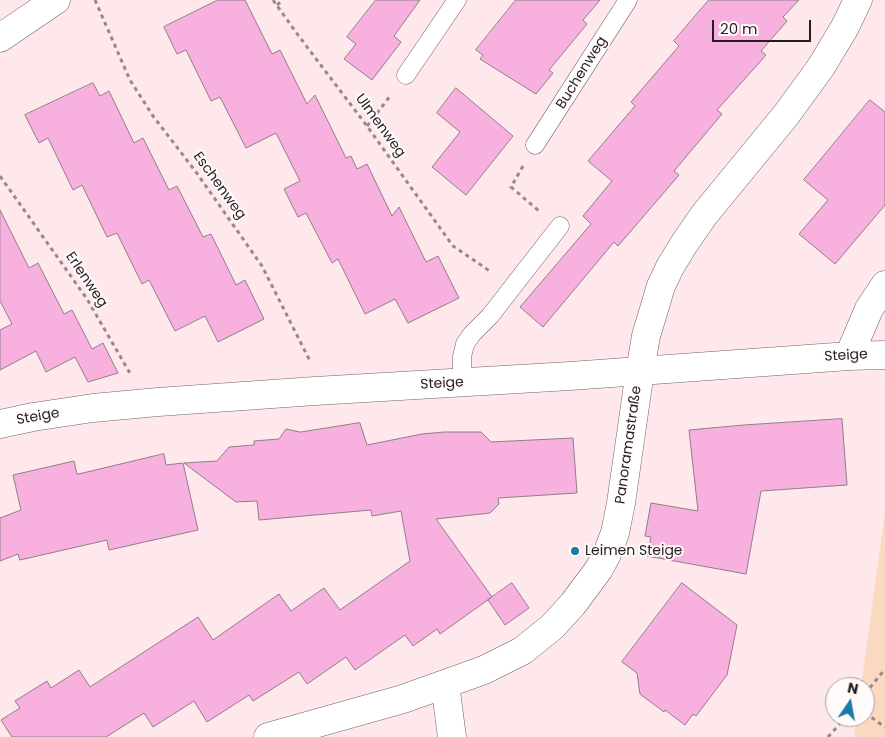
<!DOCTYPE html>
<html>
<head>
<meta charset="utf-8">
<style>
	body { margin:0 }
	#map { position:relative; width:885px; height:737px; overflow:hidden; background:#fee8ec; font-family:Poppins,sans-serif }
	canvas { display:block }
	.north { position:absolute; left:825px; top:677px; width:50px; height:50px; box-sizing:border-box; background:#fffbfb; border:1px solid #a8a2a3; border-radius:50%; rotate:12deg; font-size:14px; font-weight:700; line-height:20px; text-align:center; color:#251d1f }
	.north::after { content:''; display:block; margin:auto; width:18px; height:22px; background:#1b79a6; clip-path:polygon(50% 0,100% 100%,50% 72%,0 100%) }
	.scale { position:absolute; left:712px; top:20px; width:99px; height:22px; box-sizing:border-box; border:2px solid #251d1f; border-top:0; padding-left:6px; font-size:15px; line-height:18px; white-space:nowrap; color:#251d1f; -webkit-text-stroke:4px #fffbfb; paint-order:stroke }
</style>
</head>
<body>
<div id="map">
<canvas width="885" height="737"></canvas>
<div class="north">N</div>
<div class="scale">20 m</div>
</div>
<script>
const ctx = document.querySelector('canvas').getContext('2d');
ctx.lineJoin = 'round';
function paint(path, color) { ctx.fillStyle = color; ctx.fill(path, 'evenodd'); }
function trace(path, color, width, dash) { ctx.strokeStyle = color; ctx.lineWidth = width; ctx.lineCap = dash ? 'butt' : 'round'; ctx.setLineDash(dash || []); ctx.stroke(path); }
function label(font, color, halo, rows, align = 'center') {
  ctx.font = font + ' Poppins,sans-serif'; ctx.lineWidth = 4; ctx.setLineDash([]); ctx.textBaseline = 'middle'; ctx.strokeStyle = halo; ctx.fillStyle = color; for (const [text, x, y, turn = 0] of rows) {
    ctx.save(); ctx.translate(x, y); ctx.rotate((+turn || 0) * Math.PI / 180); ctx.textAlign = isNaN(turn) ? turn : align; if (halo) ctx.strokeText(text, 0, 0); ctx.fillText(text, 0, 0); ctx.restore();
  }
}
paint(new Path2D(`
	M 885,512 L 885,737 L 854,737 L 857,717 L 865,717 L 865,687 L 861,687 Z`), '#fbd9c0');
const building = new Path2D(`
	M 218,0 L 245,0 L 272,54 L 280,50 L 307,104 L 315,95 L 346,158 L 351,156 L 357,169 L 367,164 L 392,216 L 399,207 L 426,262 L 438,256 L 459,298 L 408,323 L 395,299 L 365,314 L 338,259 L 332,263 L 306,213 L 298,217 L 284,189 L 300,181 L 276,133 L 246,148 L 220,97 L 211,101 L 186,50 L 177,54 L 164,27 Z
	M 376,0 L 420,0 L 394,36 L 401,42 L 372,80 L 344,59 L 356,44 L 347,37 Z
	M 516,0 L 600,0 L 583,20 L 587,24 L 549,70 L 553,73 L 536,94 L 480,59 L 483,55 L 476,50 Z
	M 709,0 L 799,0 L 783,17 L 787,21 L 761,51 L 766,55 L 717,110 L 722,114 L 674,171 L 679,175 L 618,246 L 614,242 L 543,327 L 520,307 L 591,224 L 583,216 L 612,181 L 588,161 L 635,106 L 631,102 L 679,46 L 674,41 Z
	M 93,83 L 100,96 L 109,91 L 134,143 L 143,138 L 169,190 L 177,186 L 203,237 L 211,234 L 236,285 L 245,280 L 264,319 L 218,342 L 205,316 L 175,331 L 149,280 L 142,284 L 117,233 L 107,237 L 82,185 L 73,190 L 48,138 L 39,143 L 25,115 Z
	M 456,88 L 513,136 L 466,195 L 432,167 L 460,132 L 437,113 Z
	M 870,100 L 885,112 L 885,205 L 835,264 L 799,234 L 828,200 L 804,180 Z
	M 0,210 L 29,268 L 38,263 L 64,314 L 72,310 L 92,349 L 103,343 L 118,373 L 88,382 L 75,357 L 46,372 L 36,351 L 0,370 L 0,330 L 12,324 L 0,301 Z
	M 842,419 L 847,485 L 761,491 L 746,574 L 647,556 L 651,537 L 645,536 L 651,503 L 698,511 L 689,430 L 744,425 Z
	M 360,423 L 367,445 L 422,434 L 444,432 L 481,432 L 491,442 L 573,438 L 577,493 L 498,498 L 499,504 L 490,513 L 436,519 L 492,597 L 440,634 L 437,629 L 413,646 L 405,635 L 355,670 L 346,657 L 307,684 L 299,672 L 253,701 L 249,695 L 207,722 L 194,701 L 153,727 L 144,713 L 106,737 L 12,737 L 1,720 L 20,708 L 15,701 L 47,681 L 51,688 L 79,670 L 90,687 L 198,617 L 213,640 L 279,594 L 291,611 L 324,588 L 340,610 L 410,561 L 401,511 L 372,516 L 371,510 L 259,520 L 257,501 L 236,502 L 184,463 L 217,461 L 229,447 L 254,445 L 254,441 L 279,439 L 286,429 L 300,432 Z
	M 164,454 L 166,465 L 183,463 L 198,530 L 109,550 L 107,540 L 20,560 L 18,554 L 0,561 L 0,518 L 21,510 L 13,475 L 74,461 L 77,474 Z
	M 512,583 L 529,608 L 505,625 L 488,600 Z
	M 682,583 L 737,625 L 727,675 L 696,716 L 693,714 L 685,725 L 665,710 L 664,712 L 640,694 L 637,673 L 622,662 Z`);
paint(building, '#f8b1df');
trace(building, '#8e7e88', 1);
const lane = new Path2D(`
	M 406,75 L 457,0
	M 535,145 L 628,0
	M 462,383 L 462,357 L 465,344 L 472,334 L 490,316 L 560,226`);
const street = new Path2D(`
	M 0,38 L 56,0
	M 849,356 L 869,309 L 885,285
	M 0,424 L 33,417 L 93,408 L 158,402 L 315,391 L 570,376 L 849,356 L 885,355
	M 445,684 L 452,737
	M 268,737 L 403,699 L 484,670 L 522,651 L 552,627 L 573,604 L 599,569 L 607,554 L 615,533 L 621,503 L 640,371 L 646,336 L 661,286 L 670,267 L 684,244 L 704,215 L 786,115 L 821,67 L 845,27 L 858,0`);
trace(lane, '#736164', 19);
trace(street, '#736164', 29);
trace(new Path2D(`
	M 95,0 L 130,80 L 153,116 L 196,172 L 262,266 L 310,361
	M 273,0 L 298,35 L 367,126 L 453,246 L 491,272
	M 277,5 L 283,0
	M 367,126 L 391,95
	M 523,166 L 511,187 L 539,211
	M 0,176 L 87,299 L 131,375
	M 865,694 L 885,669
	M 865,713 L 885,727
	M 828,737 L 846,717`), '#98888b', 3, [4, 4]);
trace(lane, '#fff', 18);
trace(street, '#fff', 28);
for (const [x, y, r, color] of [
	[575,551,5,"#1b79a6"]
]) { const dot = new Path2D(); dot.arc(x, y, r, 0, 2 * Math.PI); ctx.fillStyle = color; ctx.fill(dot); trace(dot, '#fffbfb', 2); }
label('14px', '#251d1f', '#fffbfb', [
	["Buchenweg",582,73,-58],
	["Ulmenweg",380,126,54],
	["Eschenweg",219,186,54],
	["Erlenweg",86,280,56],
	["Steige",846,356,-3],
	["Steige",442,384,-3],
	["Steige",38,417,-10],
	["Panoramastraße",629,445,-82]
]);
label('14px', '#251d1f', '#fffbfb', [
	["Leimen Steige",585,551]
], 'left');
</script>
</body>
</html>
